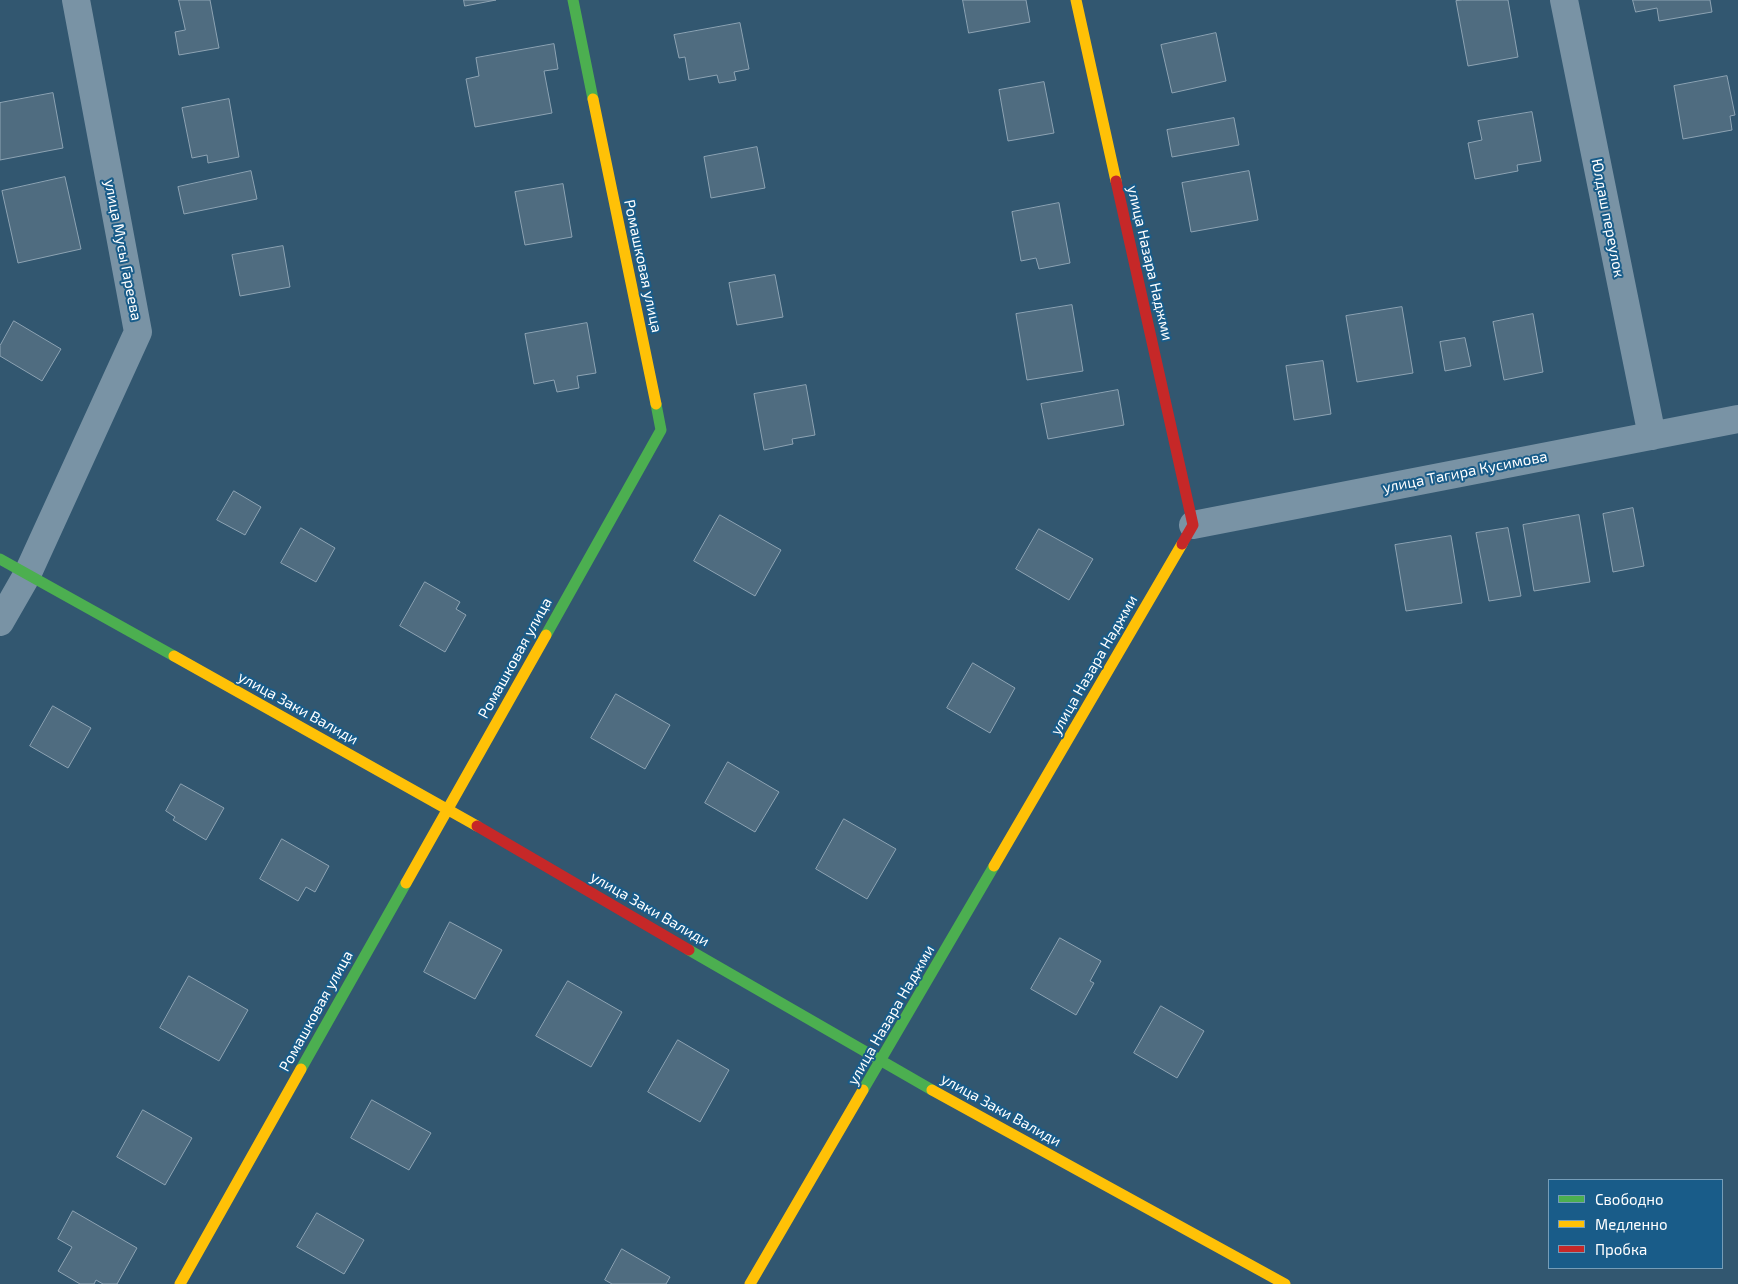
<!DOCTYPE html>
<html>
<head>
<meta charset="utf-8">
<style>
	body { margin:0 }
	#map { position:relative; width:1738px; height:1284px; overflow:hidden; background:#325770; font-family:"Exo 2",sans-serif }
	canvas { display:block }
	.legend { position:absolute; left:1548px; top:1179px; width:175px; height:90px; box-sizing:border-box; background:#195c89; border:1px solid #759db8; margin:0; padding:6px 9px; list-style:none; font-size:15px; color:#fff }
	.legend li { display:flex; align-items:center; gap:10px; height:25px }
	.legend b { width:25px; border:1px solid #759db8 }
</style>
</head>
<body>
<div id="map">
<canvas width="1738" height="1284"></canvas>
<ul class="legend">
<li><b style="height:6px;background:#4caf50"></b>Свободно</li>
<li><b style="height:6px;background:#ffc107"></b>Медленно</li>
<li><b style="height:6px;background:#c62828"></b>Пробка</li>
</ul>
</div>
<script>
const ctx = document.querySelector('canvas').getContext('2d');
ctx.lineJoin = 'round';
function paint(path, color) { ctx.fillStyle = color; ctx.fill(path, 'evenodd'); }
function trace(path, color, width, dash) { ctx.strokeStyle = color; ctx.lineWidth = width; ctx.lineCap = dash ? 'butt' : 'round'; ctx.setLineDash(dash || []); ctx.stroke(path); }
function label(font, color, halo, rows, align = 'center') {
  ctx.font = font + ' "Exo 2",sans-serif'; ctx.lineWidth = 4; ctx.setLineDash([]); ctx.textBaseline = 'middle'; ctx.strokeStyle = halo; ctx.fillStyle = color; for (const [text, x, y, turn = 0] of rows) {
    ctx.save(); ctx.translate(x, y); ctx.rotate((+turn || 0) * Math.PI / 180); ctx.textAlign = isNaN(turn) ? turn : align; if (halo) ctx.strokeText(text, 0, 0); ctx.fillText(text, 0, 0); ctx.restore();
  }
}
const building = new Path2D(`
	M 179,0 L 210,0 L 219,48 L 179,55 L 175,32 L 185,30 Z
	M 464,0 L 496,0 L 465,6 Z
	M 963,0 L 1026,0 L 1030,22 L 969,33 Z
	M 1463,0 L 1508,0 L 1518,57 L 1468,66 L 1456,1 Z
	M 1633,0 L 1710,0 L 1712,12 L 1659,21 L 1657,8 L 1636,12 Z
	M 740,23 L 749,69 L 734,72 L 736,80 L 719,83 L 717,75 L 689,80 L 685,57 L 679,58 L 674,35 Z
	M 1216,33 L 1226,81 L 1172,93 L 1161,45 Z
	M 554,44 L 558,69 L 544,71 L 552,113 L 475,127 L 466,79 L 479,76 L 476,58 Z
	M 1727,76 L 1735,115 L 1730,116 L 1732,130 L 1683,139 L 1674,86 Z
	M 1044,82 L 1054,133 L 1008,141 L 999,90 Z
	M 53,93 L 63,148 L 0,160 L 0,103 Z
	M 229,99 L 239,157 L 208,163 L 207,155 L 192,158 L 182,108 Z
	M 1532,112 L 1541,161 L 1517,165 L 1518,171 L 1475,179 L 1468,143 L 1482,140 L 1478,121 Z
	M 1234,118 L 1239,145 L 1172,157 L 1167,130 Z
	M 757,147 L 765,188 L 711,198 L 704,157 Z
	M 251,171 L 257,199 L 184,214 L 178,187 Z
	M 1249,171 L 1258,220 L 1191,232 L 1182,183 Z
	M 65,177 L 81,249 L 18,263 L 2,191 Z
	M 563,184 L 572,237 L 525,245 L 515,192 Z
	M 1059,203 L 1070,263 L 1039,269 L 1036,258 L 1021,261 L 1012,212 Z
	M 283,246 L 290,287 L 240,296 L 232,255 Z
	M 775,275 L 783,317 L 737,325 L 729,283 Z
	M 1072,305 L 1083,371 L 1027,380 L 1016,314 Z
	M 1402,307 L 1413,373 L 1357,382 L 1346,316 Z
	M 1533,314 L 1543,372 L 1504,380 L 1493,322 Z
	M 14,321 L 61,349 L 42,381 L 0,356 L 0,346 Z
	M 587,323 L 596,373 L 577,376 L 579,388 L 557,392 L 554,380 L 534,384 L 525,334 Z
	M 1465,338 L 1471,366 L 1445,371 L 1440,342 Z
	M 1323,361 L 1331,414 L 1294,420 L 1286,366 Z
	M 806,385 L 815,435 L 792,439 L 793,444 L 764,450 L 754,394 Z
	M 1118,390 L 1124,425 L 1048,439 L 1041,404 Z
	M 234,491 L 261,507 L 245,535 L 217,520 Z
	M 1633,508 L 1644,566 L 1613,572 L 1603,514 Z
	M 720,515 L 781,550 L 755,596 L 694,561 Z
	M 1579,515 L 1590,582 L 1534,591 L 1523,525 Z
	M 301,528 L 335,548 L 316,582 L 281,563 Z
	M 1508,528 L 1521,596 L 1489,601 L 1476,533 Z
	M 1039,529 L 1093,559 L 1069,600 L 1016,569 Z
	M 1451,536 L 1462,603 L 1406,611 L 1395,545 Z
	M 425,582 L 460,602 L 456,609 L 466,615 L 445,652 L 400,626 Z
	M 973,663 L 1015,688 L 990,733 L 947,708 Z
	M 616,694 L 670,725 L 645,769 L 591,738 Z
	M 53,706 L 91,728 L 68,768 L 30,746 Z
	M 728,762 L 779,792 L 755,832 L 705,803 Z
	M 181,784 L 224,808 L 206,840 L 173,820 L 175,817 L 166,811 Z
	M 844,819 L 896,849 L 867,899 L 816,869 Z
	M 282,839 L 329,866 L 315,892 L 306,887 L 298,901 L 260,879 Z
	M 450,922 L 502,950 L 475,999 L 424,972 Z
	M 1060,938 L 1101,961 L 1090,981 L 1094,983 L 1076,1015 L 1031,989 Z
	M 189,976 L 248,1010 L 219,1061 L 160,1028 Z
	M 568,981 L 622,1012 L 591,1067 L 536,1036 Z
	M 1161,1006 L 1204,1031 L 1177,1078 L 1134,1053 Z
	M 678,1040 L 729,1070 L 700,1122 L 648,1092 Z
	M 372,1100 L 431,1133 L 409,1170 L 351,1138 Z
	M 143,1110 L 192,1138 L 165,1185 L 117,1157 Z
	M 73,1211 L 137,1248 L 117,1284 L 103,1284 L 96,1280 L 94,1284 L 80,1284 L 58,1271 L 72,1247 L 58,1239 Z
	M 317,1213 L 364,1240 L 344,1274 L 297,1247 Z
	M 622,1249 L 670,1277 L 666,1284 L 612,1284 L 605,1280 Z`);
paint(building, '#4f6c80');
trace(building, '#8da3b3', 1);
trace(new Path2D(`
	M 1564,0 L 1652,436
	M 1193,525 L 1738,419
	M 0,622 L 27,575 L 138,332 L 76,0`), '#7993a5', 28);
trace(new Path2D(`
	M 573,0 L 593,99
	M 0,559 L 174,656
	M 546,635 L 661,430 L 656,404
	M 689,950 L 932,1090
	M 301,1069 L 406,883
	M 863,1090 L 994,866`), '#4caf50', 11);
trace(new Path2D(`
	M 1076,0 L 1116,181
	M 593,99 L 656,404
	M 174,656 L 477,826
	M 994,866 L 1182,544
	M 406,883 L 546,635
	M 932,1090 L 1285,1284
	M 180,1284 L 301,1069
	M 750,1284 L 863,1090`), '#ffc107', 11);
trace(new Path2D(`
	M 1116,181 L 1193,525 L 1182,544
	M 477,826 L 689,950`), '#c62828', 11);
label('15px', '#fff', '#195c89', [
	["Юлдаш переулок",1608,218,79],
	["улица Мусы Гареева",123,250,79],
	["улица Назара Наджми",1150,263,77],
	["Ромашковая улица",643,266,78],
	["улица Тагира Кусимова",1465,472,-11],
	["Ромашковая улица",515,658,-61],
	["улица Назара Наджми",1094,665,-60],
	["улица Заки Валиди",298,708,29],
	["улица Заки Валиди",650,909,30],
	["Ромашковая улица",316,1011,-61],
	["улица Назара Наджми",891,1015,-60],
	["улица Заки Валиди",1001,1110,29]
]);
</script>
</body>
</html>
